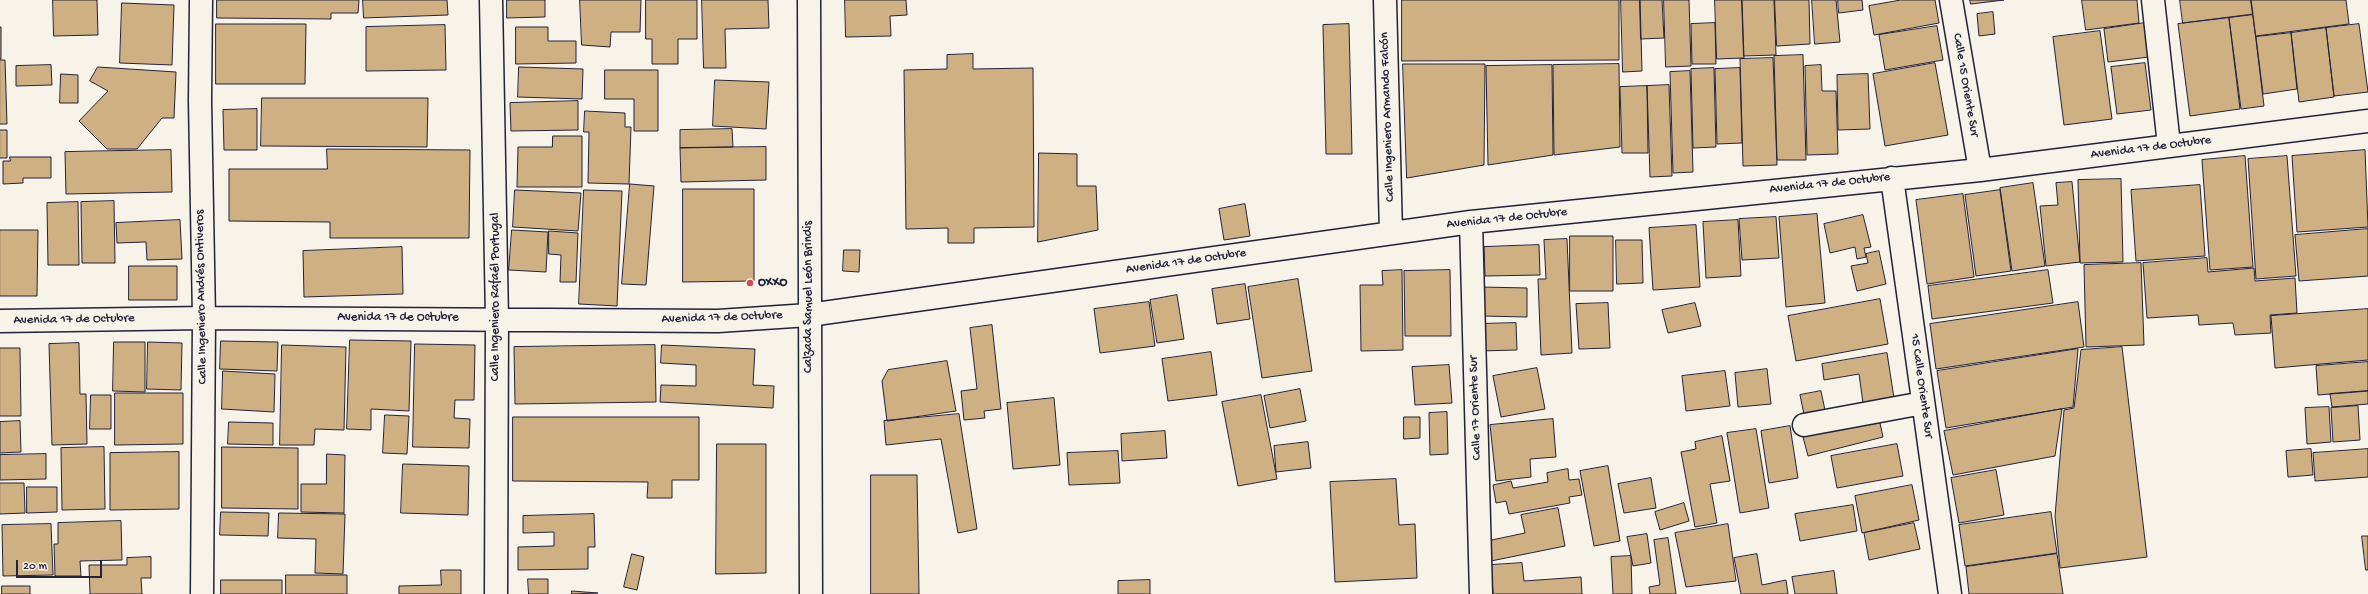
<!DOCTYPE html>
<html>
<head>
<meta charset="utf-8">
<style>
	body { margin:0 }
	#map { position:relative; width:2368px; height:594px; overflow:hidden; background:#f7f3e8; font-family:"Gochi Hand",sans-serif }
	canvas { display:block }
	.scale { position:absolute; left:16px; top:560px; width:86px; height:18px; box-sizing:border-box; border:2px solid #22223b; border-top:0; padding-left:5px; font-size:12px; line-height:14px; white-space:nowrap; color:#22223b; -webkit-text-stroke:3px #f7f3e8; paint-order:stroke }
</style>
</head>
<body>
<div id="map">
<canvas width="2368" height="594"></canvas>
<div class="scale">20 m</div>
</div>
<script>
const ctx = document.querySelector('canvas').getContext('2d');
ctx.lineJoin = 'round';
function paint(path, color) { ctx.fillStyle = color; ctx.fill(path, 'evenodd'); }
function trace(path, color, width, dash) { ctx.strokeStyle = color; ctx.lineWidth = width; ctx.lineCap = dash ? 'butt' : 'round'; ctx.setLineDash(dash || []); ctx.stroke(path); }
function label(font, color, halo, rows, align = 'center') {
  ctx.font = font + ' "Gochi Hand",sans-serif'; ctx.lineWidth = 4; ctx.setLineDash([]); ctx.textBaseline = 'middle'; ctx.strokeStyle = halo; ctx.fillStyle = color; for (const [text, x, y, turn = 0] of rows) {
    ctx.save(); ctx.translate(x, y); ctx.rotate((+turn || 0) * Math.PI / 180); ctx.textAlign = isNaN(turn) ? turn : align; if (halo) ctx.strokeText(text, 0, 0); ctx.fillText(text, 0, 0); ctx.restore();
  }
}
const building = new Path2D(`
	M 53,0 L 97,0 L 98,35 L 54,36 Z
	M 217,0 L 359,0 L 358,13 L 331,13 L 331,19 L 217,18 Z
	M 363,0 L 447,0 L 448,15 L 364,18 Z
	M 507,0 L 545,0 L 545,17 L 507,18 Z
	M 580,0 L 641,0 L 640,32 L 611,32 L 610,47 L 582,45 Z
	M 646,0 L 697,0 L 697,39 L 678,39 L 678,64 L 652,64 L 652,39 L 646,39 Z
	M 702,0 L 768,0 L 769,28 L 725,29 L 726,68 L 704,68 Z
	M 845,0 L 906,0 L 907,15 L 890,16 L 891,36 L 846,37 Z
	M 1402,0 L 1619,0 L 1619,60 L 1402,61 Z
	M 1621,0 L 1640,0 L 1642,71 L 1623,72 Z
	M 1640,0 L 1662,0 L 1664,38 L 1641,39 Z
	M 1664,0 L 1689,0 L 1691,66 L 1666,67 Z
	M 1715,0 L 1742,0 L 1744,58 L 1717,59 Z
	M 1742,0 L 1774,0 L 1776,55 L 1744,56 Z
	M 1775,0 L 1809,0 L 1810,44 L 1777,46 Z
	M 1812,0 L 1836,0 L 1840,42 L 1815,44 Z
	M 1838,0 L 1862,0 L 1863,10 L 1839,13 Z
	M 1901,0 L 1935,0 L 1939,23 L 1874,35 L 1869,6 Z
	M 1970,0 L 2004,0 L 1971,4 Z
	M 2082,0 L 2137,0 L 2139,23 L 2086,30 Z
	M 2180,0 L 2251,0 L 2253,14 L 2183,23 Z
	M 2251,0 L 2346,0 L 2349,24 L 2256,36 Z
	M 122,3 L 174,5 L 172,65 L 120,63 Z
	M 1993,12 L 1995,34 L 1979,36 L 1977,14 Z
	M 2253,15 L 2264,106 L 2241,109 L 2229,18 Z
	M 2229,18 L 2240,109 L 2190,116 L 2178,24 Z
	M 1715,23 L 1716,64 L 1692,64 L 1691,24 Z
	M 2145,23 L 2149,57 L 2108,62 L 2104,29 Z
	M 216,24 L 306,24 L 305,84 L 216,84 Z
	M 1349,24 L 1352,154 L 1326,154 L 1323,25 Z
	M 2359,24 L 2368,92 L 2334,96 L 2326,28 Z
	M 445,25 L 446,70 L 366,71 L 366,27 Z
	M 1937,26 L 1943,60 L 1885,70 L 1879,35 Z
	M 0,27 L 1,27 L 1,59 L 0,59 Z
	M 516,27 L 548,27 L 548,41 L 576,41 L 576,63 L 516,64 Z
	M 2326,28 L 2334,97 L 2299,102 L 2291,33 Z
	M 2100,31 L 2112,119 L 2064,125 L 2053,37 Z
	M 2291,33 L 2297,89 L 2263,94 L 2256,37 Z
	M 973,54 L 973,69 L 1033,68 L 1034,227 L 974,228 L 974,243 L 948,243 L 948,228 L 906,229 L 904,70 L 947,69 L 947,55 Z
	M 1803,55 L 1806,160 L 1777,160 L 1774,56 Z
	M 1773,58 L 1777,165 L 1743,166 L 1740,59 Z
	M 0,60 L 5,60 L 7,124 L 0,124 Z
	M 1935,63 L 1948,135 L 1885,146 L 1873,74 Z
	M 2145,63 L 2151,110 L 2117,114 L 2111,67 Z
	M 1403,64 L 1485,64 L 1484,165 L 1407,178 Z
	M 1619,64 L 1620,147 L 1554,155 L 1553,65 Z
	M 51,65 L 52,85 L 16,86 L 16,66 Z
	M 1552,65 L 1553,155 L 1488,165 L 1486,66 Z
	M 1821,65 L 1822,91 L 1836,91 L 1838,154 L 1807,155 L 1805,66 Z
	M 98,67 L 176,72 L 174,118 L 162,118 L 137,149 L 107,149 L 79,121 L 108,91 L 90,81 Z
	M 519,67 L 583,69 L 582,99 L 518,97 Z
	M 1714,68 L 1716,147 L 1693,148 L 1691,69 Z
	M 1740,68 L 1742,143 L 1717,144 L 1715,69 Z
	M 605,70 L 658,70 L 658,131 L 634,131 L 634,99 L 605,99 Z
	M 1690,71 L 1693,172 L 1673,173 L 1670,72 Z
	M 61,74 L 78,75 L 78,103 L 60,103 Z
	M 1868,74 L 1870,129 L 1838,130 L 1837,75 Z
	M 715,80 L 769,82 L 766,129 L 713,126 Z
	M 1669,85 L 1672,176 L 1650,177 L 1647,86 Z
	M 1647,86 L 1648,153 L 1622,153 L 1620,87 Z
	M 262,98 L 428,98 L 427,147 L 261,146 Z
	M 578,101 L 578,130 L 511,131 L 510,103 Z
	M 257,109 L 257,150 L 224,150 L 223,110 Z
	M 585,111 L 625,113 L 625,127 L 631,127 L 629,184 L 588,183 L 589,132 L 584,132 Z
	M 732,129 L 733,147 L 680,148 L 680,130 Z
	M 0,130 L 7,130 L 7,158 L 0,158 Z
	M 553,136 L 582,136 L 582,187 L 517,187 L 518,147 L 552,147 Z
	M 766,147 L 766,180 L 681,182 L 680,148 Z
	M 327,149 L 470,150 L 469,238 L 330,238 L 330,222 L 229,221 L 229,169 L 327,169 Z
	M 171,150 L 172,192 L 66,194 L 65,152 Z
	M 2365,150 L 2368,227 L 2297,232 L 2292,156 Z
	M 1039,153 L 1077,154 L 1077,186 L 1096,186 L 1098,230 L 1038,242 Z
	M 2245,156 L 2253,267 L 2210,270 L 2202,160 Z
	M 2287,156 L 2296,276 L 2256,279 L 2248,159 Z
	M 10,157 L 51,157 L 51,178 L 23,178 L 23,183 L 3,184 L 3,161 L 10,161 Z
	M 2121,179 L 2123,262 L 2080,263 L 2078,180 Z
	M 2072,182 L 2080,262 L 2046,266 L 2040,206 L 2058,205 L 2056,183 Z
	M 2033,183 L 2045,266 L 2012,271 L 2000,188 Z
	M 630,184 L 654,186 L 646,285 L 622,284 Z
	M 2200,185 L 2205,256 L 2136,261 L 2131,190 Z
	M 683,189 L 754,189 L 754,281 L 683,282 Z
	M 515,190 L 581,193 L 578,231 L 513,227 Z
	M 584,190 L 622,191 L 617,306 L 579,304 Z
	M 2000,190 L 2011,271 L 1976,276 L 1965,195 Z
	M 1963,194 L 1974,277 L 1927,284 L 1916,200 Z
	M 114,201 L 115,263 L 82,263 L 81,202 Z
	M 78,202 L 79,265 L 48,265 L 47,203 Z
	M 1245,204 L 1250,236 L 1224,240 L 1219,209 Z
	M 1817,214 L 1825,303 L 1786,307 L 1779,217 Z
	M 1863,215 L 1871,247 L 1864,248 L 1866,257 L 1857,259 L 1855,247 L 1830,253 L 1824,224 Z
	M 1776,217 L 1779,258 L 1742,260 L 1739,219 Z
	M 180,220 L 182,259 L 147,260 L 146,242 L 117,243 L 116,223 Z
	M 1738,220 L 1741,276 L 1706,278 L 1703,222 Z
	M 1696,225 L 1700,287 L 1653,290 L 1649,228 Z
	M 2368,229 L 2368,276 L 2299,281 L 2295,235 Z
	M 0,230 L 38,230 L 37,296 L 0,296 Z
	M 512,230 L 548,232 L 546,272 L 509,270 Z
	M 549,231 L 578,233 L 576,282 L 560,282 L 561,255 L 549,254 Z
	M 1570,236 L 1613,236 L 1613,291 L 1570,291 Z
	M 1567,239 L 1572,353 L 1541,355 L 1538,279 L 1546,279 L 1544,240 Z
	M 1616,240 L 1642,240 L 1643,283 L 1617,284 Z
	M 1539,245 L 1540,275 L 1485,276 L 1484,247 Z
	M 402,247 L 403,294 L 304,297 L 303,251 Z
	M 844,250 L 860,250 L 859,272 L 843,271 Z
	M 1879,251 L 1886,284 L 1857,291 L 1851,266 L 1868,263 L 1866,254 Z
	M 2207,258 L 2208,272 L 2254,268 L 2255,281 L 2295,278 L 2297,313 L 2270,315 L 2271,333 L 2235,335 L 2233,323 L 2199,325 L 2198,315 L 2147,318 L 2143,263 Z
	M 2141,263 L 2144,345 L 2086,347 L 2084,265 Z
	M 129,266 L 177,266 L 177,300 L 129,300 Z
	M 1402,270 L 1403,350 L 1361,351 L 1360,285 L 1383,285 L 1382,271 Z
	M 1450,270 L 1451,336 L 1405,336 L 1404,271 Z
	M 2048,270 L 2053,303 L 1932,319 L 1928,286 Z
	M 1298,279 L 1312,371 L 1262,378 L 1248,287 Z
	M 1245,284 L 1250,319 L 1217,324 L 1212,289 Z
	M 1481,287 L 1527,288 L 1527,317 L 1481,316 Z
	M 1177,295 L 1184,339 L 1157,343 L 1150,300 Z
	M 1880,299 L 1888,344 L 1796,361 L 1788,316 Z
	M 1149,302 L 1155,346 L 1100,353 L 1094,309 Z
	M 2078,302 L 2084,347 L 1936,369 L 1930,324 Z
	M 1608,303 L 1610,348 L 1579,349 L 1576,304 Z
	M 1695,303 L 1701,326 L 1668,333 L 1662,310 Z
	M 2368,309 L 2368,360 L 2275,368 L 2271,316 Z
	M 1516,323 L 1517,350 L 1479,351 L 1479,324 Z
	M 992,325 L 1001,409 L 984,411 L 985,418 L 964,420 L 961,391 L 977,389 L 970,328 Z
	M 350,340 L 411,341 L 409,411 L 371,409 L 371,430 L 347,429 Z
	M 221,341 L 278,342 L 277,371 L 220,369 Z
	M 114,342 L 145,342 L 145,392 L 113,391 Z
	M 148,342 L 182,343 L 181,390 L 147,389 Z
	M 79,343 L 80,394 L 86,394 L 87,444 L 52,445 L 49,344 Z
	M 415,344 L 475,345 L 474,400 L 455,400 L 454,418 L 470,419 L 469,448 L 413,447 Z
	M 282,345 L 346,347 L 344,430 L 315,429 L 314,445 L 280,445 Z
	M 655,345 L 656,402 L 515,404 L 514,347 Z
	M 662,345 L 755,349 L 753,385 L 774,386 L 773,408 L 660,402 L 661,385 L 696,386 L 696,365 L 661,363 Z
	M 2122,347 L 2147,557 L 2060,568 L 2055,516 L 2064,410 L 2074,408 L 2081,350 Z
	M 0,348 L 20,348 L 21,416 L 0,416 Z
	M 2078,349 L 2073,407 L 1946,428 L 1937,371 Z
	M 1211,352 L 1217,395 L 1168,401 L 1162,359 Z
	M 1887,353 L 1894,398 L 1863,403 L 1859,374 L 1824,380 L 1822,364 Z
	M 947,361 L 956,411 L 887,421 L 882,381 L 888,370 Z
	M 2368,362 L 2368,391 L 2318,395 L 2316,366 Z
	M 1449,365 L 1452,403 L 1415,405 L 1412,367 Z
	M 1537,368 L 1545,409 L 1501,417 L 1493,376 Z
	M 1767,369 L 1771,404 L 1738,407 L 1735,373 Z
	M 223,371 L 275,374 L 274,412 L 222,409 Z
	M 1725,371 L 1730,406 L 1686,411 L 1682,376 Z
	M 1300,389 L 1306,421 L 1270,428 L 1264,396 Z
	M 1821,391 L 1826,415 L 1805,419 L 1800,395 Z
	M 2368,391 L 2368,404 L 2332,407 L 2330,394 Z
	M 115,393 L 183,393 L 183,444 L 115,445 Z
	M 91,395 L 111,395 L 111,429 L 90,429 Z
	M 1261,395 L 1277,479 L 1238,486 L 1222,402 Z
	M 1054,398 L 1060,465 L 1013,469 L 1007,403 Z
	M 2358,406 L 2360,440 L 2333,442 L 2331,408 Z
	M 2329,407 L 2331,442 L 2307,444 L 2305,408 Z
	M 2062,409 L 2055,456 L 1953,475 L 1944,431 Z
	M 1447,412 L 1448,454 L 1430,455 L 1429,413 Z
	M 959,414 L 977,529 L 958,533 L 941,439 L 886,445 L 884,421 Z
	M 1878,414 L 1883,437 L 1808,456 L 1802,433 Z
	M 385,415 L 409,416 L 407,454 L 383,453 Z
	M 513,417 L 699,417 L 699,480 L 672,480 L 672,498 L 647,498 L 648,482 L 513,481 Z
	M 1404,417 L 1420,417 L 1420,438 L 1404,439 Z
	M 1553,419 L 1556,457 L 1530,459 L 1531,477 L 1496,481 L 1490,425 Z
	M 20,421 L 21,452 L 0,453 L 0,422 Z
	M 229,422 L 273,423 L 273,445 L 228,444 Z
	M 1790,426 L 1798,478 L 1769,483 L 1761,431 Z
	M 1756,429 L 1769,508 L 1740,513 L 1727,433 Z
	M 1165,431 L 1167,458 L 1122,461 L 1121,434 Z
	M 1722,436 L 1730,481 L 1710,484 L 1717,523 L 1695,527 L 1681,452 L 1696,449 L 1695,442 Z
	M 1308,442 L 1311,468 L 1276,472 L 1274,446 Z
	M 717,444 L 766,444 L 766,573 L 716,574 Z
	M 1897,444 L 1903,476 L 1837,488 L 1831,456 Z
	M 104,447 L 105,509 L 62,510 L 61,448 Z
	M 222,447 L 298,448 L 298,509 L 222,508 Z
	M 2311,449 L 2313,475 L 2288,477 L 2286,451 Z
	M 2368,449 L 2368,477 L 2315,481 L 2313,453 Z
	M 1118,451 L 1120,483 L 1069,485 L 1067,453 Z
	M 179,452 L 179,509 L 110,510 L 110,453 Z
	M 46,454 L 46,479 L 0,480 L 0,455 Z
	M 327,454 L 345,455 L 344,513 L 301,512 L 301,484 L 326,484 Z
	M 403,464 L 469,466 L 468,515 L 401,513 Z
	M 1608,466 L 1620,541 L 1594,546 L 1580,471 Z
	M 1568,469 L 1569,480 L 1579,479 L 1582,495 L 1569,497 L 1570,503 L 1509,514 L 1506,501 L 1496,503 L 1493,485 L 1511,481 L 1513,488 L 1548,482 L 1547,473 Z
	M 1996,470 L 2004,515 L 1959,523 L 1951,478 Z
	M 871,475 L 917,475 L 919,594 L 871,594 Z
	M 1651,478 L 1656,508 L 1624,513 L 1618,484 Z
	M 1396,479 L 1399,525 L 1415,524 L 1417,578 L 1335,582 L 1330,482 Z
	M 0,483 L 24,483 L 25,513 L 0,514 Z
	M 1912,485 L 1919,520 L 1862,533 L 1855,496 Z
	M 27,487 L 57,487 L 57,512 L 27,513 Z
	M 1684,503 L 1689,521 L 1660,530 L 1655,512 Z
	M 1853,505 L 1857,531 L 1800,541 L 1795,514 Z
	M 1558,508 L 1565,546 L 1491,561 L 1487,541 L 1525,533 L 1521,515 Z
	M 221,512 L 269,513 L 268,536 L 220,535 Z
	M 2051,512 L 2057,553 L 1965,566 L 1959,525 Z
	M 279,513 L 345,514 L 343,574 L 315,573 L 316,539 L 278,538 Z
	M 594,514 L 595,547 L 588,547 L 588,569 L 518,570 L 518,547 L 554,546 L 554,532 L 523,533 L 523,516 Z
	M 121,521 L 122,560 L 80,561 L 81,576 L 55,576 L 54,544 L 58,544 L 58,523 Z
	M 1914,523 L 1920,549 L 1869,560 L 1864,533 Z
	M 51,524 L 53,575 L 3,576 L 2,525 Z
	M 1728,524 L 1736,581 L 1686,587 L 1675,533 Z
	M 1647,534 L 1651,563 L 1633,566 L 1627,537 Z
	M 2362,536 L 2368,536 L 2368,570 L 2366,570 Z
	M 1668,538 L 1676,594 L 1650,594 L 1649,587 L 1660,585 L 1654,540 Z
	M 632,554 L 644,557 L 637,590 L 624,587 Z
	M 1757,554 L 1762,585 L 1786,580 L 1788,594 L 1741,594 L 1734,558 Z
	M 2057,554 L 2063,594 L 1969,594 L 1966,567 Z
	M 1631,556 L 1632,594 L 1613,594 L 1611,557 Z
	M 151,557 L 151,578 L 141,578 L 142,594 L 90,594 L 89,565 L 127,565 L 127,558 Z
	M 1522,563 L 1524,581 L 1581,577 L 1582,594 L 1493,594 L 1491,565 Z
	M 441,570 L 461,570 L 461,594 L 399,594 L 399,586 L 441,585 Z
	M 1834,571 L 1837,594 L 1795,594 L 1792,577 Z
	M 286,575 L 347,575 L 347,594 L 286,594 Z
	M 528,579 L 548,579 L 548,594 L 529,594 Z
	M 221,580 L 282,580 L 282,594 L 221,594 Z
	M 1150,580 L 1150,594 L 1118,594 L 1118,581 Z
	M 2,586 L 30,586 L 30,594 L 2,594 Z
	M 572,591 L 598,593 L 572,594 Z`);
paint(building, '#cfb082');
trace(building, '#22223b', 1);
const minor = new Path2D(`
	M 201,0 L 200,101 L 204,318 L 202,594
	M 491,0 L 497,319 L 496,594
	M 1385,0 L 1391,233
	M 1951,0 L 1980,170
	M 2153,0 L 2169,145
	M 1892,178 L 1950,594
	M 1471,222 L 1481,594
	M 0,321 L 204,318 L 718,321 L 809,315 L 1471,222 L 1980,170 L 2368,121
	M 1804,425 L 1923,403`);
const tertiary = new Path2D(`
	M 809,0 L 811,594`);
trace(minor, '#22223b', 25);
trace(tertiary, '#22223b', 25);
trace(minor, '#f7f3e8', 22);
trace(tertiary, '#f7f3e8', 22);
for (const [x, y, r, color] of [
	[750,283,4,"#d1495b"]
]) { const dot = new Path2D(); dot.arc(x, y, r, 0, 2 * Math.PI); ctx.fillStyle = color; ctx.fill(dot); trace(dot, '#f7f3e8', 1.5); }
label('13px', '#22223b', '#f7f3e8', [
	["Calle 15 Oriente Sur",1965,85,80],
	["Calle Ingeniero Armando Falcón",1388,117,-92],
	["Avenida 17 de Octubre",2151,148,-7],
	["Avenida 17 de Octubre",1830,184,-6],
	["Avenida 17 de Octubre",1507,219,-6],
	["Avenida 17 de Octubre",1186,262,-8],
	["Calle Ingeniero Andrés Ontiveros",202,297,-91],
	["Calle Ingeniero Rafaél Portugal",496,297,-90],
	["Calzada Samuel León Brindis",809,297,-90],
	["Avenida 17 de Octubre",398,318],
	["Avenida 17 de Octubre",722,318,-2],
	["Avenida 17 de Octubre",74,320,-1],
	["15 Calle Oriente Sur",1921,386,82],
	["Calle 17 Oriente Sur",1476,408,-92]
]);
label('bold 13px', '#22223b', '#f7f3e8', [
	["OXXO",758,283]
], 'left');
</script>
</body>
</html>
